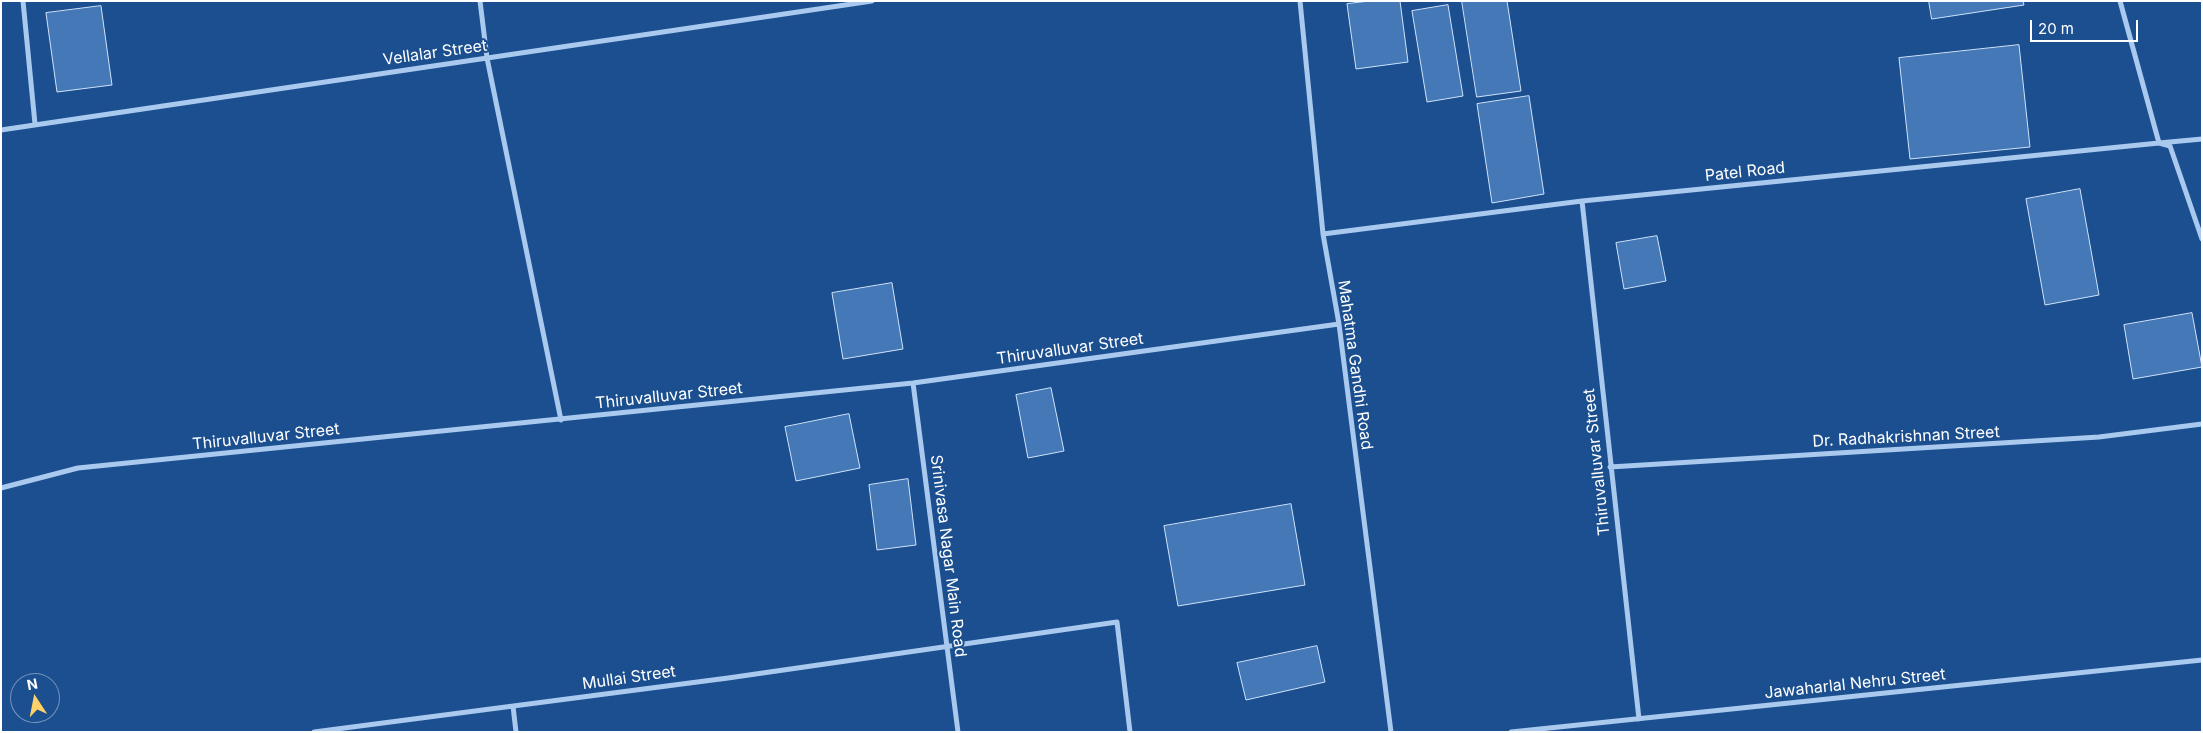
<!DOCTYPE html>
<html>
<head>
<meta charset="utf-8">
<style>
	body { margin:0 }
	#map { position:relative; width:2203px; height:733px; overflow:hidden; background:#1b4f8f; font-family:Inter,sans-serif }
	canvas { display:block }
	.frame { position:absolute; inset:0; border:2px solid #fff; pointer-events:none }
	.north { position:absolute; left:10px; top:673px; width:50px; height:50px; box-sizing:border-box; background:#1b4f8f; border:1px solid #7695bc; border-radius:50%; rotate:349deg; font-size:14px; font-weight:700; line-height:20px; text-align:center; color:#fff }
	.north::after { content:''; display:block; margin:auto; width:18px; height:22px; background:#ffd166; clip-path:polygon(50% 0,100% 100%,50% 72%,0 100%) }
	.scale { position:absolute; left:2030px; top:20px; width:108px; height:22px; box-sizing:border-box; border:2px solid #fff; border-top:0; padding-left:6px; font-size:15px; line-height:18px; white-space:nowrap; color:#fff; -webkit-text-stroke:4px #1b4f8f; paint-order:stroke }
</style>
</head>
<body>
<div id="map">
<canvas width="2203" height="733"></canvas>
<div class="frame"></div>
<div class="north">N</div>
<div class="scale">20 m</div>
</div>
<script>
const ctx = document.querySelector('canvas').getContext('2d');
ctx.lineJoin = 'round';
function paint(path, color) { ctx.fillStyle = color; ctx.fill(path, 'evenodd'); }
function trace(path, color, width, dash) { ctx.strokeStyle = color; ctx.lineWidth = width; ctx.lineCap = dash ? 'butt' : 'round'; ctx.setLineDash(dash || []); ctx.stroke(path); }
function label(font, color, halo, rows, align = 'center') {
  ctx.font = font + ' Inter,sans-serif'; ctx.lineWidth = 4; ctx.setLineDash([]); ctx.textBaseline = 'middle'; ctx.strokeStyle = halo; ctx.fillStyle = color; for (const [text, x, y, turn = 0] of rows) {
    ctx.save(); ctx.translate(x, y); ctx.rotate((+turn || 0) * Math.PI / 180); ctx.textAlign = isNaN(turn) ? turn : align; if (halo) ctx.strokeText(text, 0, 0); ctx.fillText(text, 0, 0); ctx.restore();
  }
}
const building = new Path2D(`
	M 1370,1 L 1400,1 L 1408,62 L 1356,69 L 1347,4 Z
	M 1462,1 L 1507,1 L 1521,91 L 1477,97 Z
	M 1929,1 L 2023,1 L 2024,5 L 1932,19 Z
	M 1448,5 L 1463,96 L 1427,102 L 1412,11 Z
	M 101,6 L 112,85 L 57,92 L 46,13 Z
	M 2019,45 L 2030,147 L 1910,159 L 1899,58 Z
	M 1529,96 L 1544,194 L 1492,203 L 1477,104 Z
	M 2080,189 L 2099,295 L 2045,305 L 2026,199 Z
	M 1657,236 L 1666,281 L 1624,289 L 1616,243 Z
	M 892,283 L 903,349 L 843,359 L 832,293 Z
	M 2192,313 L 2202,367 L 2133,379 L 2124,325 Z
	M 1051,388 L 1064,451 L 1028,458 L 1016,395 Z
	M 849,414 L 860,468 L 796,481 L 785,427 Z
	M 908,479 L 916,545 L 877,550 L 869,485 Z
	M 1291,504 L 1305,585 L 1178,606 L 1164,526 Z
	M 1317,646 L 1325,682 L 1246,700 L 1237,663 Z`);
paint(building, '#4478b7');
trace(building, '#cfe3fa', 1);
trace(new Path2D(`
	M 23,1 L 35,124
	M 480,1 L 487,58 L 561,420
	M 1300,1 L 1323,234 L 1339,324 L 1391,732
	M 2120,1 L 2159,143 L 2202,139
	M 1,130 L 872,1
	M 1582,201 L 1639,719
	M 1323,234 L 1582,201 L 2159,143 L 2170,146 L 2202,239
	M 913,383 L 958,732
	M 1610,467 L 2099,437 L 2202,424
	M 1,488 L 78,468 L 913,383 L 1339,324
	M 513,706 L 516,732
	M 314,732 L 728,678 L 1117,622 L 1130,732
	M 1511,732 L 2202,660`), '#a9c9ee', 5);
label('16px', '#fff', '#1b4f8f', [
	["Vellalar Street",435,53,-8],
	["Patel Road",1745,172,-6],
	["Thiruvalluvar Street",1070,349,-8],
	["Mahatma Gandhi Road",1355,365,82],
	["Thiruvalluvar Street",669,396,-6],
	["Thiruvalluvar Street",266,437,-6],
	["Dr. Radhakrishnan Street",1906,437,-3],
	["Thiruvalluvar Street",1597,462,-96],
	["Srinivasa Nagar Main Road",948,556,83],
	["Mullai Street",629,678,-8],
	["Jawaharlal Nehru Street",1855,684,-6]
]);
</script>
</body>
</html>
